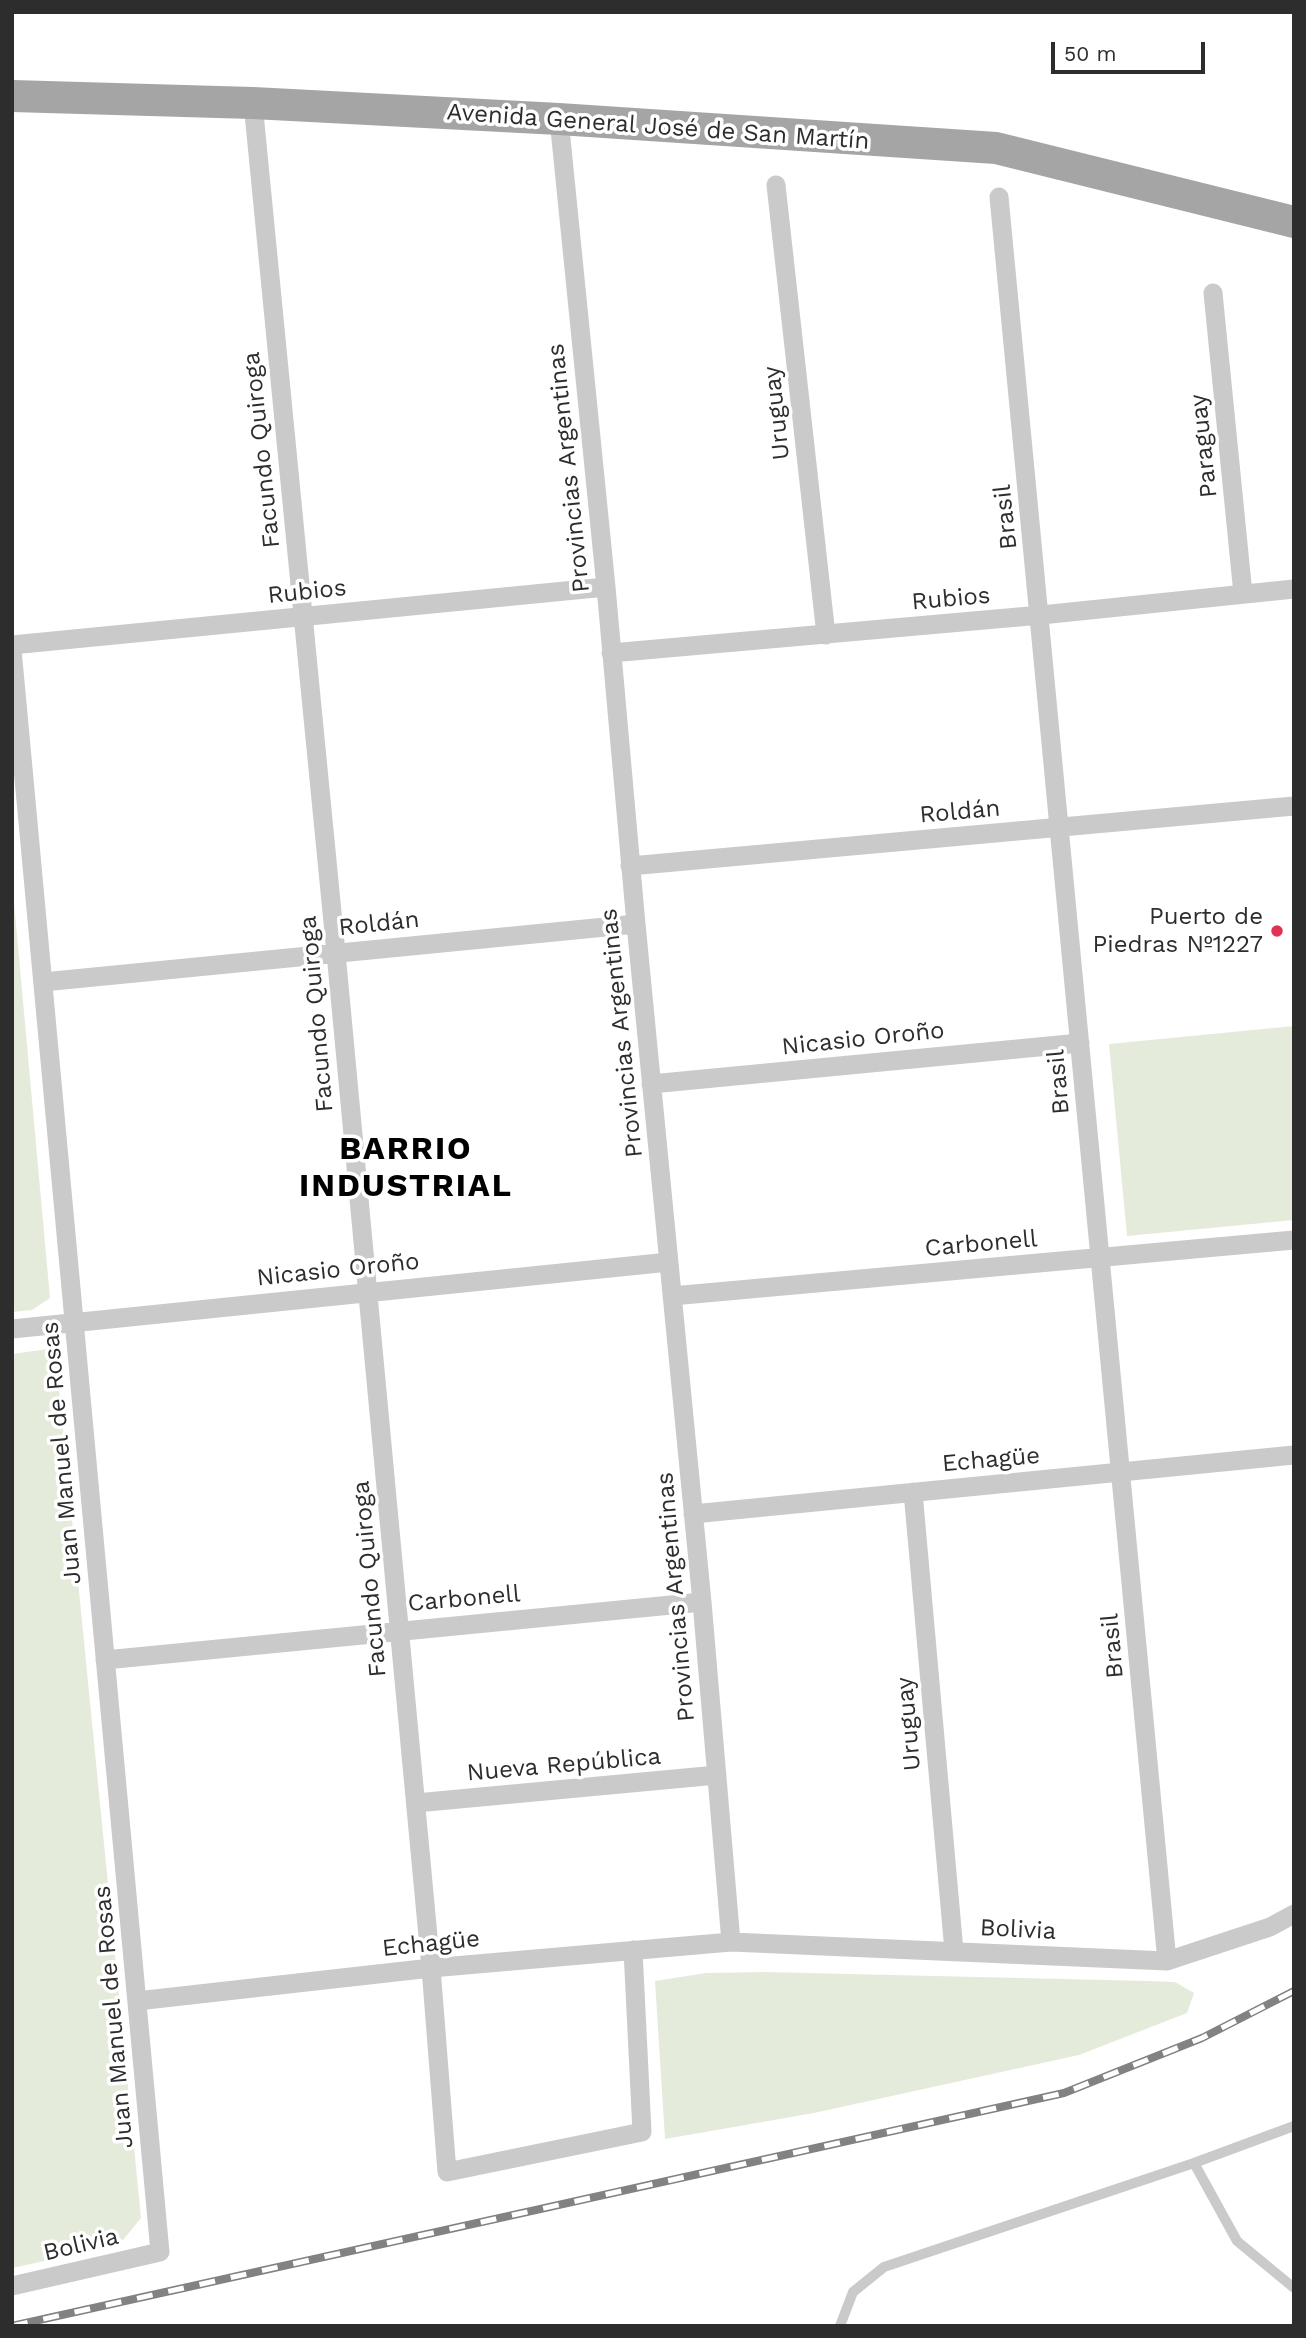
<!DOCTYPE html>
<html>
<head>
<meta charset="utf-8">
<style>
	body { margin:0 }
	#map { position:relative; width:1306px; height:2338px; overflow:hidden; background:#fff; font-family:"Work Sans",sans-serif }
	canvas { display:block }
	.frame { position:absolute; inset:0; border:14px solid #2d2d2d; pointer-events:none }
	.scale { position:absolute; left:1051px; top:42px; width:154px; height:32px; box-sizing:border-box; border:4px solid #2d2d2d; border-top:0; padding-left:9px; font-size:21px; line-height:24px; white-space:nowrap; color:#2d2d2d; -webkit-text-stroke:5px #fff; paint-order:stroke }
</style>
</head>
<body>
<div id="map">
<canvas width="1306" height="2338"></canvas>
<div class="frame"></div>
<div class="scale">50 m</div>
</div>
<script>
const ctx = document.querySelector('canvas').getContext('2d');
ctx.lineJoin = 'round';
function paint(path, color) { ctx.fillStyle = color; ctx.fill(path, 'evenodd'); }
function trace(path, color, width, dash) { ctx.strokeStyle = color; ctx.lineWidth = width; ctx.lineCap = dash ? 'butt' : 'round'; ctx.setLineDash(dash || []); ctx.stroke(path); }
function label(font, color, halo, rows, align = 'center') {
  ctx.font = font + ' "Work Sans",sans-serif'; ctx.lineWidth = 7; ctx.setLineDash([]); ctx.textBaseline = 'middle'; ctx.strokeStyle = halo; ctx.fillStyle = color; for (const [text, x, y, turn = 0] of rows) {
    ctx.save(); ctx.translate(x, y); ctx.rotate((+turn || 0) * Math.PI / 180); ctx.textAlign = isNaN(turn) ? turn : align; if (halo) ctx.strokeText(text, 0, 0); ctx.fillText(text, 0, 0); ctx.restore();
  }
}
paint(new Path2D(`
	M 12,880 L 50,1298 L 32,1310 L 12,1312 Z
	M 1294,1026 L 1294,1220 L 1127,1236 L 1109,1044 Z
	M 55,1348 L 141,2218 L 119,2245 L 12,2268 L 12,1354 Z
	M 765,1972 L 1148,1981 L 1175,1982 L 1194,1993 L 1187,2013 L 1079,2055 L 814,2113 L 665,2139 L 655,1981 L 706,1973 Z`), '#e5ebdb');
trace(new Path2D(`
	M 1194,2163 L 1237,2241 L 1294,2288
	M 840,2326 L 853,2292 L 884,2267 L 1194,2163 L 1294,2126`), '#cacaca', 10);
trace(new Path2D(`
	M 253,103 L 336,953 L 431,1968 L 447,2172 L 642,2132 L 633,1950
	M 559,119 L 606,587 L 636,924 L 702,1602 L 731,1942
	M 776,185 L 826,635
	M 999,197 L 1167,1961
	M 1213,293 L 1243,594
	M 12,645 L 606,587
	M 12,649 L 160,2252 L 12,2286
	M 611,653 L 1041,615 L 1294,589
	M 630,866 L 1294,806
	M 43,982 L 636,924
	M 651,1084 L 1080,1043
	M 672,1296 L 1294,1240
	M 12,1329 L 669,1262
	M 913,1492 L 954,1951
	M 693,1514 L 1294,1455
	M 105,1660 L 702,1602
	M 416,1803 L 717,1775
	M 137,2001 L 431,1968 L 731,1942 L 1167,1961 L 1270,1927 L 1294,1914`), '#cacaca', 19);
trace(new Path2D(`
	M 12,96 L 253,103 L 559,119 L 996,148 L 1294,222`), '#a5a5a5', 32);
const rail = new Path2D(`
	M 12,2326 L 1064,2093 L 1202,2038 L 1294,1991`);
trace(rail, '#828282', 8);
trace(rail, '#fff', 5, [16]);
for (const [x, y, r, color] of [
	[1277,931,7,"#e13256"]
]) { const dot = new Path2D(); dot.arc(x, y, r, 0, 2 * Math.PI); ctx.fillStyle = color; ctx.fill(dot); trace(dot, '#fff', 2.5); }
label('24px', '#2d2d2d', '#fff', [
	["Avenida General José de San Martín",658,127,4],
	["Uruguay",777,413,-96],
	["Paraguay",1204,446,-96],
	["Facundo Quiroga",262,450,-96],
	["Provincias Argentinas",569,468,-96],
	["Brasil",1006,517,-96],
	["Rubios",307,592,-6],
	["Rubios",951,599,-5],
	["Roldán",960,812,-5],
	["Roldán",379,924,-6],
	["Facundo Quiroga",317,1014,-95],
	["Provincias Argentinas",622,1033,-96],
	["Nicasio Oroño",863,1039,-6],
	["Brasil",1059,1082,-95],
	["Carbonell",981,1244,-5],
	["Nicasio Oroño",338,1270,-6],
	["Juan Manuel de Rosas",62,1453,-95],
	["Echagüe",991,1460,-5],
	["Facundo Quiroga",370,1579,-95],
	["Provincias Argentinas",676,1597,-95],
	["Carbonell",464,1599,-5],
	["Brasil",1113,1646,-95],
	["Uruguay",909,1724,-95],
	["Nueva República",564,1765,-5],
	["Bolivia",1018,1930,3],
	["Echagüe",431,1944,-6],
	["Juan Manuel de Rosas",114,2017,-95],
	["Bolivia",81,2245,-13]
]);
label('24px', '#2d2d2d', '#fff', [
	["Puerto de",1263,917],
	["Piedras Nº1227",1263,945]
], 'right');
ctx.letterSpacing = '2px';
label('bold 32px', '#000', '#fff', [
	["BARRIO",406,1150],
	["INDUSTRIAL",406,1187]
]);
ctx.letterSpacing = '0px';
</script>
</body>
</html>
